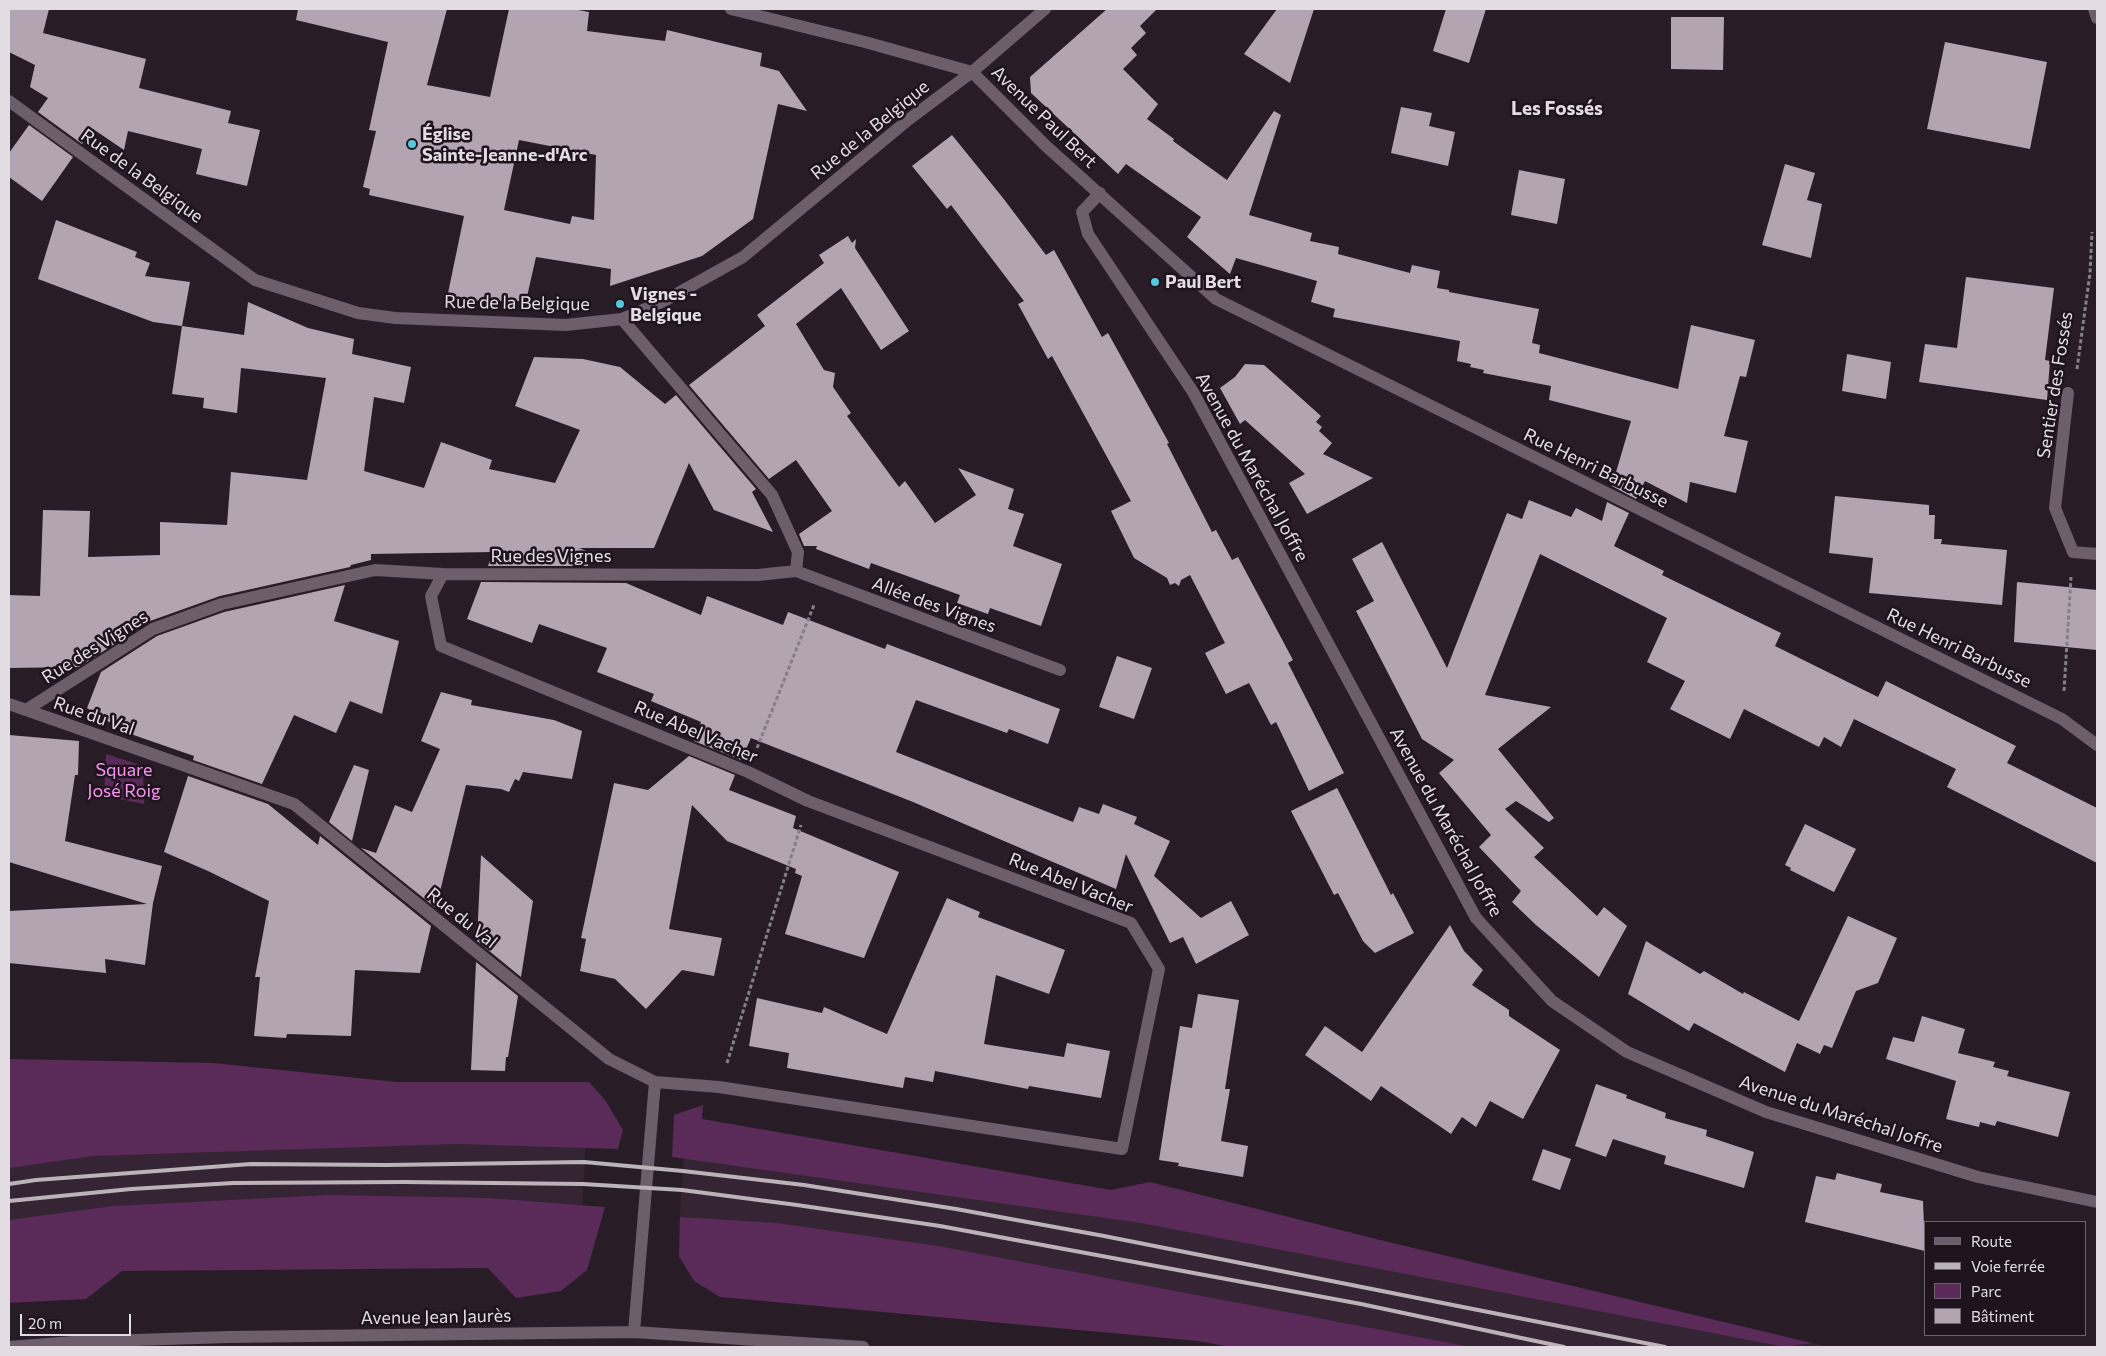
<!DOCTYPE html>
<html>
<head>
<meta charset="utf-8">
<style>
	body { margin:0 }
	#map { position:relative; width:2106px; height:1356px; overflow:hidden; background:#281d27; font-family:Commissioner,sans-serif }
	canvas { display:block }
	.frame { position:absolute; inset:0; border:10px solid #e4dce3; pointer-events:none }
	.legend { position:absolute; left:1924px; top:1221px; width:162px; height:115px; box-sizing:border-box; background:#1f131e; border:1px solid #6e636d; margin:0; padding:6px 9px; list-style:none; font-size:15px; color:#e4dce3 }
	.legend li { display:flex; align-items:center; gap:10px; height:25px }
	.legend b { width:25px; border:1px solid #6e636d }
	.scale { position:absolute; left:20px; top:1314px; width:111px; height:22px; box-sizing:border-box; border:2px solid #e4dce3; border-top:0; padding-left:6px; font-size:15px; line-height:18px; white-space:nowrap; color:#e4dce3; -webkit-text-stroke:4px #1f131e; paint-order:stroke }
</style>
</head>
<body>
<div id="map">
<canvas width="2106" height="1356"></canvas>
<div class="frame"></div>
<ul class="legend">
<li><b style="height:6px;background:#6c5e6b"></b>Route</li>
<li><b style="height:6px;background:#bbb2ba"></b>Voie ferrée</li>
<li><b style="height:14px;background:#5a2a58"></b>Parc</li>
<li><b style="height:14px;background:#b3a4b1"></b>Bâtiment</li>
</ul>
<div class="scale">20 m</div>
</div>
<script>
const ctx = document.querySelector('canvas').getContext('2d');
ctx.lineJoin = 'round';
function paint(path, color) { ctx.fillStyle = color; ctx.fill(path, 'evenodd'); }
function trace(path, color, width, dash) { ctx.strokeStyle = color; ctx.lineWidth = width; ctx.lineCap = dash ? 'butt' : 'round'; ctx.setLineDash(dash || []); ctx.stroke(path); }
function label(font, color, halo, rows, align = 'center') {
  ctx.font = font + ' Commissioner,sans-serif'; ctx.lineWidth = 5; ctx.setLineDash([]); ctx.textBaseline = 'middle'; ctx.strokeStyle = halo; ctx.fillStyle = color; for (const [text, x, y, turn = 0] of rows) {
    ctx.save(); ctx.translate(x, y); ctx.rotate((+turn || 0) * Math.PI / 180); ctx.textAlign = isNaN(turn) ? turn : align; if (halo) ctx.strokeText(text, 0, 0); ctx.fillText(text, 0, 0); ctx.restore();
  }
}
paint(new Path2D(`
	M 588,1099 L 581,1234 L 9,1240 L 9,1124 Z
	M 684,1151 L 1062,1197 L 1832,1347 L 1432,1347 L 679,1229 Z`), '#352434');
paint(new Path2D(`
	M 106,754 L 143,766 L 144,804 L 104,796 Z
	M 9,1059 L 213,1063 L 397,1082 L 589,1082 L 605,1100 L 623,1130 L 618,1149 L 457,1144 L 93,1156 L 9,1168 Z
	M 703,1105 L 702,1119 L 1111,1190 L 1150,1182 L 1380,1240 L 1812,1343 L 1785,1347 L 1141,1223 L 672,1157 L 674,1115 Z
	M 329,1195 L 490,1198 L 605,1207 L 587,1270 L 561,1291 L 516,1298 L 488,1268 L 122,1271 L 86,1299 L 9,1303 L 9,1220 L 113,1206 Z
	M 680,1217 L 777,1223 L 938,1246 L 1471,1347 L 1230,1347 L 1198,1341 L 720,1297 L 694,1281 L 679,1256 Z`), '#5a2a58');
paint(new Path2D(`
	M 9,9 L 49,9 L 43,33 L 146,59 L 139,88 L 231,111 L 228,123 L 260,130 L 247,186 L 196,174 L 202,149 L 128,131 L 124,150 L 93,129 L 82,144 L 38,112 L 48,98 L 30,87 L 35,65 L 9,52 Z
	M 298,9 L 447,9 L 427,85 L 490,97 L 509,9 L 573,9 L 589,12 L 587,31 L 665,41 L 667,30 L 762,53 L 760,66 L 779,71 L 807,111 L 778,104 L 753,219 L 702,256 L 610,286 L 611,269 L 536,257 L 526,301 L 482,301 L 447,298 L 464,216 L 369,195 L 370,189 L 363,187 L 376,131 L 369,130 L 388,42 L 296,20 ZM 519,140 L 596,155 L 594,220 L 572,216 L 570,224 L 504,210 Z
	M 1107,9 L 1157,9 L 1140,26 L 1146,33 L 1131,48 L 1137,55 L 1123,69 L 1158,104 L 1147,119 L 1174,139 L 1173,141 L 1227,180 L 1274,111 L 1281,115 L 1249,215 L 1312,233 L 1310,241 L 1339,247 L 1338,254 L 1410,273 L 1412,265 L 1440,271 L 1437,288 L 1449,290 L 1449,292 L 1539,309 L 1532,343 L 1540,345 L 1539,353 L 1678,389 L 1691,325 L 1755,340 L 1746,377 L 1740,376 L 1724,436 L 1748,441 L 1736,493 L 1690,482 L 1687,503 L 1645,481 L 1636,499 L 1612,486 L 1631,421 L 1549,400 L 1551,386 L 1483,373 L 1484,370 L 1470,367 L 1471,364 L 1457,361 L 1460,341 L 1333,317 L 1335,309 L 1311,302 L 1317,281 L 1236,258 L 1230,274 L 1187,237 L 1201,217 L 1126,164 L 1118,174 L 1031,93 L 1030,77 Z
	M 1277,9 L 1314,9 L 1290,83 L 1244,54 Z
	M 1446,9 L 1486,9 L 1469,63 L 1433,51 Z
	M 1671,17 L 1724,17 L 1723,70 L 1671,69 Z
	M 1945,42 L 2047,62 L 2030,149 L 1927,129 Z
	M 1401,107 L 1432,113 L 1429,126 L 1455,132 L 1448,166 L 1391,153 Z
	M 29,125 L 73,157 L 42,201 L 9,177 L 9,153 Z
	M 952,135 L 1003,198 L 1046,255 L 1054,250 L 1102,337 L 1108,333 L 1169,443 L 1167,444 L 1212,532 L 1216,530 L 1232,560 L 1238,557 L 1293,660 L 1288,663 L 1344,773 L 1309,791 L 1276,722 L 1271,725 L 1249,683 L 1226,694 L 1205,653 L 1225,643 L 1190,575 L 1181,580 L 1179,586 L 1175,583 L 1170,585 L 1167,578 L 1134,558 L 1111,511 L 1131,501 L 1052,356 L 1048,359 L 1018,304 L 1024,301 L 951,205 L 947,209 L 912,166 Z
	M 1785,164 L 1815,173 L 1807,200 L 1822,204 L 1811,258 L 1762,245 Z
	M 1519,170 L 1565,179 L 1557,224 L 1511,215 Z
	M 56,220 L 137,252 L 135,257 L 150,263 L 145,276 L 190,282 L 182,326 L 153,322 L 38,279 Z
	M 848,236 L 852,243 L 856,239 L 855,248 L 909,331 L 881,350 L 841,288 L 796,324 L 824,370 L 835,373 L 833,387 L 851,413 L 847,416 L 899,487 L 905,481 L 935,523 L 976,495 L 958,468 L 1014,489 L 1008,509 L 1024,514 L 1013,546 L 1062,564 L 1041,626 L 990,608 L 988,614 L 957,603 L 960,595 L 871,563 L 869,569 L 816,549 L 817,546 L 804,546 L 799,534 L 832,511 L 796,460 L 769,479 L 689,385 L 765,326 L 757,315 L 824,263 L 819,255 Z
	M 1966,277 L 2054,288 L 2045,360 L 2050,361 L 2047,400 L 1919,382 L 1925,344 L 1957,348 Z
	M 248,302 L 308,328 L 354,339 L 352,354 L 411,367 L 404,403 L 374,397 L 364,471 L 424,488 L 441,442 L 492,460 L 489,469 L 555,483 L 580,430 L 515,406 L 534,357 L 583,359 L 620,367 L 665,404 L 676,395 L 756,489 L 752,492 L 773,532 L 714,510 L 689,463 L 654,548 L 579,548 L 589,552 L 588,566 L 488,566 L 493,552 L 371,554 L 371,560 L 351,565 L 350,567 L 220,596 L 150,621 L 79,667 L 9,668 L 9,595 L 40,596 L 43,510 L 90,511 L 88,557 L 160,555 L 160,522 L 227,525 L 231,472 L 307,480 L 326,378 L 241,368 L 237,413 L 203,408 L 204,398 L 172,394 L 182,326 L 244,335 Z
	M 1847,354 L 1891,362 L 1886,399 L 1842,391 Z
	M 1245,364 L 1264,365 L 1321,416 L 1316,422 L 1322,427 L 1319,431 L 1332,443 L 1323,454 L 1373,478 L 1307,514 L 1289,483 L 1305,474 L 1245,420 L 1240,424 L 1220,388 L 1235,377 Z
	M 1835,496 L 1929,505 L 1929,515 L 1935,515 L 1934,539 L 1942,539 L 1941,544 L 2007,550 L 2002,605 L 1869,593 L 1873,558 L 1829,553 Z
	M 1529,500 L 1571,517 L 1576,508 L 1602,521 L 1607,502 L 1629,513 L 1614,546 L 1664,571 L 1662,575 L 1781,633 L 1775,646 L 1878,697 L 1886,681 L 2016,746 L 2007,763 L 2097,808 L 2097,863 L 1947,787 L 1956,769 L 1854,719 L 1841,747 L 1824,737 L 1819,747 L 1744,709 L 1730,739 L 1670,709 L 1685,681 L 1647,662 L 1667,618 L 1540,554 L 1485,695 L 1551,707 L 1498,749 L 1554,818 L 1549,822 L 1516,801 L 1505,809 L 1544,848 L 1534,857 L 1597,916 L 1604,907 L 1627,926 L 1599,977 L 1536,925 L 1512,902 L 1521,891 L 1479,847 L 1491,835 L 1439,773 L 1454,760 L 1422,739 L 1356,611 L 1374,601 L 1352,559 L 1382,542 L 1447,668 L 1507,513 L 1522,519 Z
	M 481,582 L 626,583 L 701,615 L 707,596 L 783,625 L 788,612 L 885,649 L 887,644 L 1060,709 L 1048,744 L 1009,729 L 1007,733 L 916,700 L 896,752 L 1073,822 L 1079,807 L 1099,814 L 1103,804 L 1137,817 L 1134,824 L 1170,841 L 1154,876 L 1201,918 L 1231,901 L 1249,935 L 1196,964 L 1183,937 L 1170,943 L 1126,854 L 1116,889 L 913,802 L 751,738 L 741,760 L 694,741 L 701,722 L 651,701 L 654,694 L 597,672 L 607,648 L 539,624 L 532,643 L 467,619 Z
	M 2017,582 L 2097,590 L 2097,650 L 2014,642 Z
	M 345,585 L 334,621 L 399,641 L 382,714 L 350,701 L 336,733 L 294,715 L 262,784 L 193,760 L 194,756 L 125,732 L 87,708 L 101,672 L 157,636 L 224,612 Z
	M 1117,656 L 1152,668 L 1134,719 L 1099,707 Z
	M 441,692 L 472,700 L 471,705 L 554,720 L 582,731 L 572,779 L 523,772 L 519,781 L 515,779 L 509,792 L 501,789 L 466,785 L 436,908 L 361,848 L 376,853 L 395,805 L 412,812 L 440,749 L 421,741 Z
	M 9,735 L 79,741 L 78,775 L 75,775 L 65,841 L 162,866 L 153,903 L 145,965 L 105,959 L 106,973 L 9,963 L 9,911 L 147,904 L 9,862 Z
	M 689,756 L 735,775 L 729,790 L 796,816 L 793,828 L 899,872 L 864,958 L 785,934 L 802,876 L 795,873 L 796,869 L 727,841 L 692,805 L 669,929 L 722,938 L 714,976 L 682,970 L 646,1009 L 615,979 L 580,971 L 586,939 L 581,938 L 614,783 L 648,790 Z
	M 354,765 L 369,770 L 352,841 L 329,822 Z
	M 188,776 L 268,804 L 318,845 L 320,836 L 431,926 L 420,973 L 355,970 L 351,1036 L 287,1034 L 286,1038 L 254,1036 L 260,977 L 255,977 L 269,901 L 208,871 L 164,852 Z
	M 1337,788 L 1391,895 L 1393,893 L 1414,933 L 1375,953 L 1363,941 L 1338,893 L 1334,895 L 1291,811 Z
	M 1805,824 L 1856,849 L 1834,892 L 1790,870 L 1791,868 L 1785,865 Z
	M 481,855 L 533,901 L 521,977 L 477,941 Z
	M 947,898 L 980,912 L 978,917 L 1065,950 L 1049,994 L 996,975 L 984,1044 L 1064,1057 L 1067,1043 L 1110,1051 L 1101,1098 L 1029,1086 L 1028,1089 L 935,1071 L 933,1082 L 905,1077 L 903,1088 L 787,1068 L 789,1053 L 749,1046 L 757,998 L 822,1013 L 824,1007 L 887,1034 Z
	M 1848,916 L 1897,938 L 1878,983 L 1856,991 L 1832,1048 L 1824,1045 L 1820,1054 L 1797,1043 L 1785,1072 L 1694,1023 L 1689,1031 L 1628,994 L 1646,941 L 1700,974 L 1704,971 L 1743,994 L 1744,992 L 1799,1021 Z
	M 1450,925 L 1464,951 L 1483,970 L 1472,985 L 1509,1010 L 1509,1016 L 1560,1050 L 1523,1119 L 1490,1101 L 1476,1127 L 1462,1117 L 1451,1134 L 1381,1086 L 1371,1101 L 1305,1055 L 1325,1026 L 1362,1052 Z
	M 476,962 L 518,996 L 508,1057 L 506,1057 L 505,1071 L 471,1070 Z
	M 1198,994 L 1239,1000 L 1225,1089 L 1230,1089 L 1221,1141 L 1248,1146 L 1243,1177 L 1178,1166 L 1179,1163 L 1159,1160 L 1180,1026 L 1192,1028 Z
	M 1922,1016 L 1965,1029 L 1958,1053 L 1995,1062 L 1993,1067 L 2009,1071 L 2007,1076 L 2070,1092 L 2058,1137 L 1997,1121 L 1995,1126 L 1980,1122 L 1979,1127 L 1946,1119 L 1956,1081 L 1886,1059 L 1893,1037 L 1914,1042 Z
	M 1596,1084 L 1627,1095 L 1626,1098 L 1666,1113 L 1665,1118 L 1707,1130 L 1706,1136 L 1754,1152 L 1744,1188 L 1664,1164 L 1666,1156 L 1613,1139 L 1606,1157 L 1575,1146 Z
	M 1543,1149 L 1571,1159 L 1560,1190 L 1532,1180 Z
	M 1837,1173 L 1882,1184 L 1880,1192 L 1923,1201 L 1925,1251 L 1805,1222 L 1816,1176 L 1835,1180 Z`), '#b3a4b1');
trace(new Path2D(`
	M 2077,369 L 2090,273 L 2092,232
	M 2064,691 L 2071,577
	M 757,748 L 814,605
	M 727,1063 L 801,825`), '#877e86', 3, [4, 2.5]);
trace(new Path2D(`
	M 731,9 L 865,42 L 972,72 L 1046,146 L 1216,299 L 2062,719 L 2097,745
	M 2094,9 L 2097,18
	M 9,101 L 255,280 L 358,313 L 395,318 L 566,325 L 622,319 L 664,301 L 743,257 L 908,120 L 972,72 L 1045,9
	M 1100,193 L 1082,212 L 1088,234 L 1193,392 L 1476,918 L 1552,1001 L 1627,1052 L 1766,1112 L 1978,1177 L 2097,1202
	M 2068,393 L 2055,508 L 2073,552 L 2097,554
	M 796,571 L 1060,670
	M 9,704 L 294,804 L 609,1059 L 655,1082 L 719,1087 L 1122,1149 L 1159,969 L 1131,923 L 808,801 L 748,772 L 441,646 L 431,596 L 443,574
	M 26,710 L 153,629 L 222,604 L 375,570 L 443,574 L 758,575 L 796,571 L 798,552 L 772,495 L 622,319
	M 634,1332 L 655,1082
	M 9,1347 L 73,1342 L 228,1337 L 634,1332 L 863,1347`), '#6c5e6b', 12);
trace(new Path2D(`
	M 9,1184 L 36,1180 L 251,1164 L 387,1165 L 584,1162 L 683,1171 L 804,1185 L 956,1209 L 1104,1236 L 1665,1347
	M 9,1201 L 131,1189 L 233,1183 L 404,1182 L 583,1184 L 682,1190 L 797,1205 L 940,1226 L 1361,1304 L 1564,1347`), '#bbb2ba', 4);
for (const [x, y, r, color] of [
	[412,144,5,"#53cbda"],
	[1155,282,5,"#53cbda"],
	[620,304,5,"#53cbda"]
]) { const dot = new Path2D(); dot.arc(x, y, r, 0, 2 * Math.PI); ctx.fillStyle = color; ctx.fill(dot); trace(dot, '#1f131e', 2); }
label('18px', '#e4dce3', '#1f131e', [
	["Avenue Paul Bert",1044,117,44],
	["Rue de la Belgique",870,130,-39],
	["Rue de la Belgique",142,176,36],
	["Rue de la Belgique",517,303,1],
	["Sentier des Fossés",2055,385,-81],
	["Avenue du Maréchal Joffre",1252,467,61],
	["Rue Henri Barbusse",1596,468,26],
	["Rue des Vignes",551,556],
	["Allée des Vignes",934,605,20],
	["Rue des Vignes",95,647,-32],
	["Rue Henri Barbusse",1959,648,26],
	["Rue du Val",94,716,19],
	["Rue Abel Vacher",696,732,23],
	["Avenue du Maréchal Joffre",1446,822,61],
	["Rue Abel Vacher",1071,883,22],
	["Rue du Val",462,918,39],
	["Avenue du Maréchal Joffre",1841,1114,18],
	["Avenue Jean Jaurès",436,1317,-1]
]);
label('bold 18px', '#e4dce3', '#1f131e', [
	["Église",422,134],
	["Sainte-Jeanne-d'Arc",422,155],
	["Paul Bert",1165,282],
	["Vignes -",630,294],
	["Belgique",630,315]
], 'left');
label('18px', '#f597ee', '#1f131e', [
	["Square",124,770],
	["José Roig",124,791]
]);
label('bold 19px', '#e4dce3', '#1f131e', [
	["Les Fossés",1557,109]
]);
</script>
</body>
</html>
